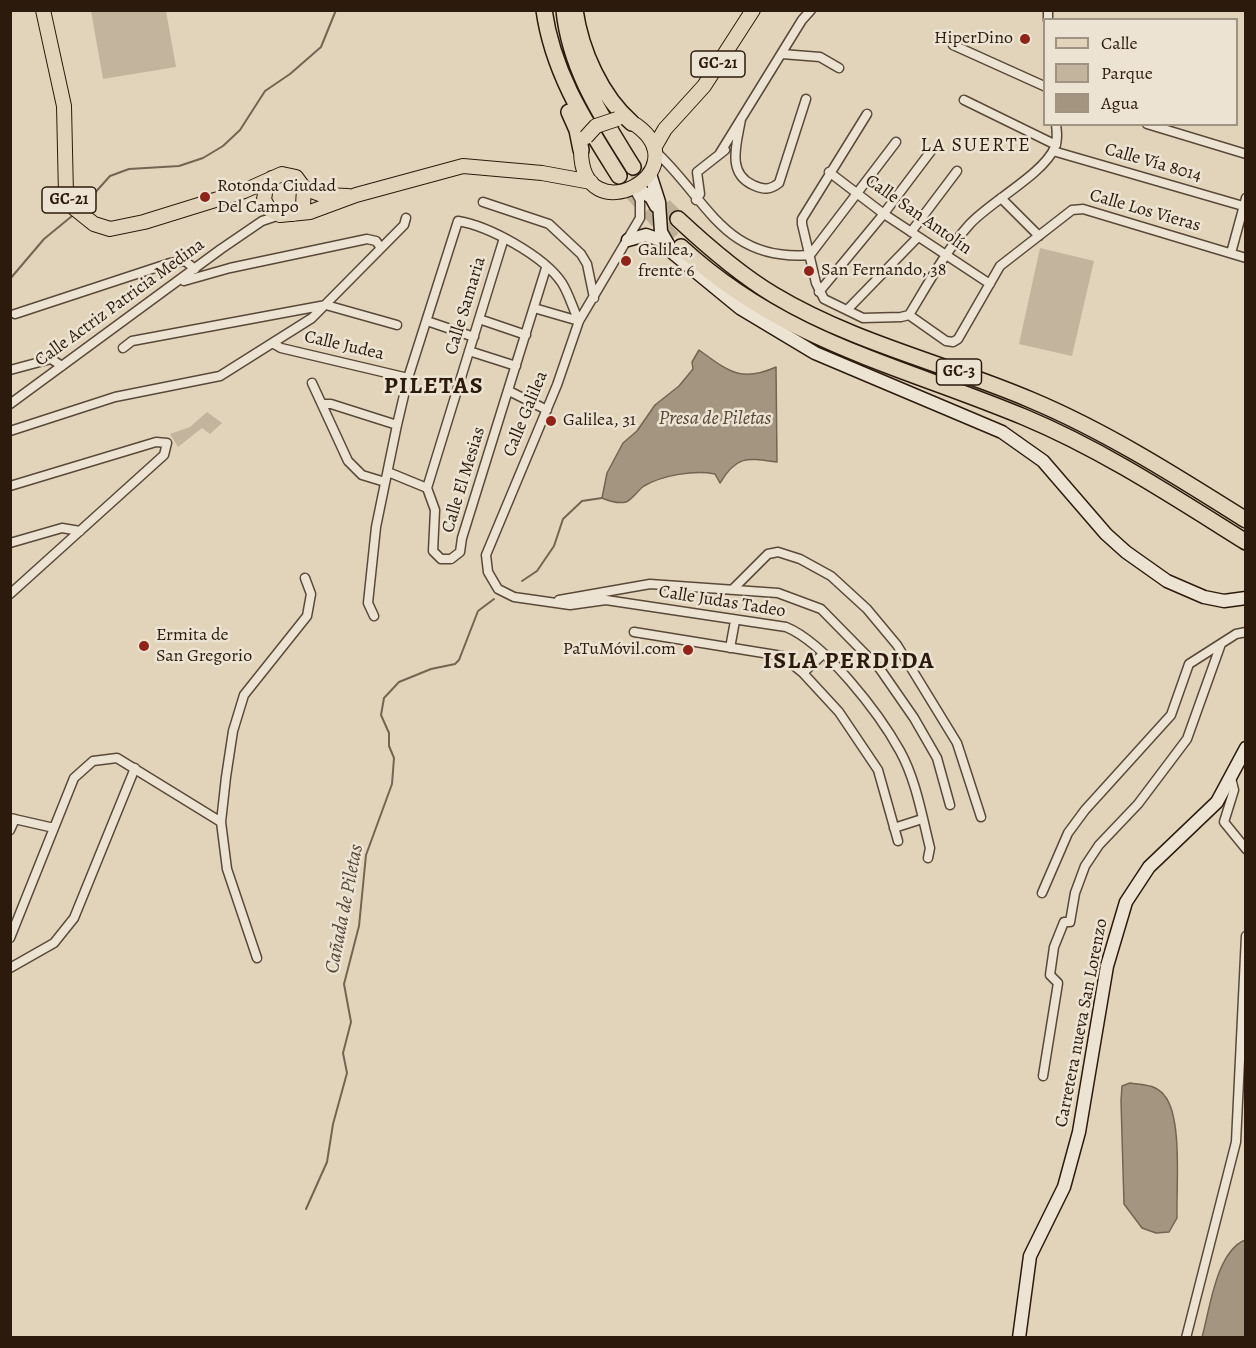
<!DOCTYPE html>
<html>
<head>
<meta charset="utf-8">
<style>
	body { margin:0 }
	#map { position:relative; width:1256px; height:1348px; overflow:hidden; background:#e2d4bb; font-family:Alegreya,serif }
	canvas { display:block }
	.frame { position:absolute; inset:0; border:12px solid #2c1b0c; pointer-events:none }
	.legend { position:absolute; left:1043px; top:18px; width:195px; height:108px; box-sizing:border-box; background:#ece3d3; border:2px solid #9f9383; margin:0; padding:8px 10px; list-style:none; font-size:18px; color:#2c1b0c }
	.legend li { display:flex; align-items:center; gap:12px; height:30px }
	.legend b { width:30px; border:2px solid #9f9383 }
</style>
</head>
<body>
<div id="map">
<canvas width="1256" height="1348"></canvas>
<div class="frame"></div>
<ul class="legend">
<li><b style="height:8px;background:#e2d4bb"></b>Calle</li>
<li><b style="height:16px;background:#c3b59d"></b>Parque</li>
<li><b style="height:16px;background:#a49580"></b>Agua</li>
</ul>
</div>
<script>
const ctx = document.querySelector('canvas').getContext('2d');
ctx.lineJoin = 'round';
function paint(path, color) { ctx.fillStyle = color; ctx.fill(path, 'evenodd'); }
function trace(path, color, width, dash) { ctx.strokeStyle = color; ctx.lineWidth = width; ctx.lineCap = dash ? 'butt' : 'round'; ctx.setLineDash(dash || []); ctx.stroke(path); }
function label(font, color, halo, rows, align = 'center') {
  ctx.font = font + ' Alegreya,serif'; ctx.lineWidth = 5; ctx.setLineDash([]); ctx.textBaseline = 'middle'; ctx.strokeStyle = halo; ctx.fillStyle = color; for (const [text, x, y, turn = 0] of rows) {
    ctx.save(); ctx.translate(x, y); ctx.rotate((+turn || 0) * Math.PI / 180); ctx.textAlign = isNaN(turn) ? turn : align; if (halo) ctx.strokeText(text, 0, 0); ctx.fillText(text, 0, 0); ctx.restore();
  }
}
paint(new Path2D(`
	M 91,11 L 166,11 L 176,67 L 103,79 Z
	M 1040,248 L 1094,261 L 1072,356 L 1019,344 Z
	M 207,412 L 222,423 L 210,434 L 202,428 L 178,447 L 170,434 L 190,427 Z`), '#c3b59d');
const water = new Path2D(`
	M 699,350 C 728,371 741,383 776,367 L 777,462 C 747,458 737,455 720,483 L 715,474 C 694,470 663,475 644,486 C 638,490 633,499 626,502 C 618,504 609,501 602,498 L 607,473 L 623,443 L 637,431 L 655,405 L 679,386 L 693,369 L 692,362 Z
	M 1130,1083 C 1143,1085 1155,1084 1164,1095 C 1183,1116 1176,1189 1177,1218 L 1169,1232 L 1156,1233 L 1142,1228 L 1124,1204 L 1121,1101 L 1122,1086 Z
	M 1245,1240 L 1245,1337 L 1202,1337 C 1210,1309 1216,1252 1245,1240 Z`);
paint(water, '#a49580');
trace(water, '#746452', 1.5);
trace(new Path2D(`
	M 83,206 L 110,176 L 129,169 L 179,166 L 203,158 L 223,146 L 240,130 L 265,91 L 290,74 L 321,47 L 336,10
	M 10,279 L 44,239 L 72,216
	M 522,581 L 537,571 L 554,546 L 563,519 L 582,501 L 602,498
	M 306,1209 L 327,1162 L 333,1124 L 347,1073 L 343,1053 L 351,1022 L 344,984 L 359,926 L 366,855 L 392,784 L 394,758 L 389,746 L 389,733 L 381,715 L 384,698 L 399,682 L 431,669 L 455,664 L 459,660 L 478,611 L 494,599`), '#746452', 2);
trace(new Path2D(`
	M 635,170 L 652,193 L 678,219
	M 632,193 L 681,247`), '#beaf98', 15, [15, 8]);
const street = new Path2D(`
	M 1048,20 L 1048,10
	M 953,45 L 1044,86
	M 782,54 L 820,57 L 839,68
	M 964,100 L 1056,145
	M 867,114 L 802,219 L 802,224 L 816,283 L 824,299 L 863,318 L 901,317 L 909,315
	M 741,119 C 737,143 726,173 753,185 C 764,190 770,190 779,183 L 806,99
	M 1147,124 L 1246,154
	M 654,150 C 707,198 723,262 810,255 L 896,142
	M 1053,151 L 1243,206
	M 720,153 L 802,20 L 811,10
	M 829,172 L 884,214 L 990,284
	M 634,189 L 640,200 L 640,218 L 579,321 L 557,385 L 486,555 L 488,572 L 498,589 L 514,597 L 570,605 L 606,600 L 786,627 C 825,643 879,713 900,751 C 916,780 922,816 930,848 L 928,858
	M 1001,198 L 1039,236
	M 696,200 L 700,194 L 697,172 L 725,150
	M 483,202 L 549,224 L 581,254 L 587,264 L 594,298
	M 911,232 L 957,171
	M 1231,253 L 1246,198
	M 184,281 L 230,268 L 367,239 L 376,241 L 381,248
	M 819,292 L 882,216 L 931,151
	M 534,308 L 579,321
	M 847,310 L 918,237
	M 15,314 L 170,263 L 185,261 L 195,269
	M 909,315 L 946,341 L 953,342 L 958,339 L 1000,266 L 1072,210 L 1083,209 L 1246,258
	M 909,315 C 928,284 945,252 969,225 C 989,202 1043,175 1055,147 C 1058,140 1057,132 1056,124
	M 479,319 L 526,335
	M 427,321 L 474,337
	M 274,344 L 281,348 L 408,378
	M 123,348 L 132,341 L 326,305 L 397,325
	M 469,351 L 516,366
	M 10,370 L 51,359 L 62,366
	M 312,383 L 348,461 L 362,475 L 385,482
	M 509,391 L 547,410
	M 10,404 L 221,249 L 262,221 L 280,215
	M 323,404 L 331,404 L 397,425
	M 10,431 L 115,397 L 220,376 L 312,318 L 404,225 L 406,218
	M 388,472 L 427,488 L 435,510 L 433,551 L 441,559 L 451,559 L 460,552 L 462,538 L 546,268
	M 10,486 L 156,442 L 167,443 L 164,455 L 10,594
	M 427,488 L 504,238
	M 10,543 L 62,528 L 80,531
	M 733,589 L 768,554 L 778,552 L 800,559 L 831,576 L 867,609 L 897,645 L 957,743 L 981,817
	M 559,600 L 650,584 L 778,593 L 821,609 L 880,669 L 914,718 L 937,758 L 950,805
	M 374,616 L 368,603 L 376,527 L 397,425 L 408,378 L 458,221 C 489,226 544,256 562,283 C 569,294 573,309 579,321
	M 634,632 L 782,656 L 803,673 L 839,712 L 878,770 L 898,841
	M 730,648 L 735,621
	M 803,673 L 823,654
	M 1231,778 L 1234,790 L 1224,822 L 1246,849
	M 10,818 L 54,828
	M 894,828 L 922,819
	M 10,830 L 15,819
	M 1042,893 L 1068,833 L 1085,810 L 1171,715 L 1189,664 L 1236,634 L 1246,632
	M 10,938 L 74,778 L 93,761 L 117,758 L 221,822
	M 257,958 L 227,869 L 221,822 L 226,777 L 233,731 L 244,695 L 307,616 L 311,594 L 305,578
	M 10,968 L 54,943 L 74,918 L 135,768
	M 1043,1076 L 1058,983 L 1050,975 L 1054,947 L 1064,922 L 1070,922 L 1075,893 L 1085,866 L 1099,845 L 1138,804 L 1187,739 L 1221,644
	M 1186,1338 L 1236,1142 L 1246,936`);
const secondary = new Path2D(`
	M 650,174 L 659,202 L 661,232 L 673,253 L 740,308 L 815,353 L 1002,432 L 1043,461 L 1106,534 L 1126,552 L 1167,581 L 1204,597 L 1224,601 L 1246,598
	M 636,188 L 651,197 L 656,206
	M 628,240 L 646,235 L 666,242
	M 1019,1338 L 1030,1256 L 1064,1187 L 1079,1132 L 1107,966 L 1126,902 L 1149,867 L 1217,802 L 1246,748`);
const primary = new Path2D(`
	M 43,10 L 64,106 L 66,195 L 74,208 L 94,224 L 110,229 L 144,222 L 244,191 L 282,174 L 296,177 L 304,188 L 303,206 L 293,214
	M 654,148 L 665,129 L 704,86 L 753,10
	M 581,151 C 582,235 701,172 636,125
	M 272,178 L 266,186 L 264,200 L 269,209 L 280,215 L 310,212 L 356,195 L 463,166 L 542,173 L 591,182
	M 304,188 L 322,195 L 348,196`);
const highway = new Path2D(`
	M 544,10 C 553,74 586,123 619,176
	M 564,10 C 570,70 602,117 633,167
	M 575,10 C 581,51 601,96 632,123
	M 569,112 L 577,130 L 581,150
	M 678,219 C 708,247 739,274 774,295 C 854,343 947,364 1031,400 C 1107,432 1176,476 1246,520
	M 681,247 C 784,342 899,365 1024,417 C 1103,450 1174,497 1246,542`);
trace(street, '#5a4938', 11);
trace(secondary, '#2c1b0c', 15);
trace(primary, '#2c1b0c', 16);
trace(highway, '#2c1b0c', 18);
trace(street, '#ece3d3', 8);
trace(secondary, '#ece3d3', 12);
trace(primary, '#e2d4bb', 14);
trace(highway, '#e2d4bb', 15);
const primaryBridge = new Path2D(`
	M 586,137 L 596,126 L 617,119`);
trace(primaryBridge, '#2c1b0c', 16, []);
trace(primaryBridge, '#e2d4bb', 14);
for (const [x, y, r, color] of [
	[1025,39,6,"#8f2418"],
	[205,197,6,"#8f2418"],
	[626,261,6,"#8f2418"],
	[809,271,6,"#8f2418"],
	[551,421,6,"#8f2418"],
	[144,646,6,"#8f2418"],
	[688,650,6,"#8f2418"]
]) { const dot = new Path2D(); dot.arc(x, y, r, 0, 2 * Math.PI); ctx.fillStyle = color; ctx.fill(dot); trace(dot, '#ece3d3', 2); }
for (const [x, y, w] of [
	[718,64,54],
	[69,200,54],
	[959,372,45]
]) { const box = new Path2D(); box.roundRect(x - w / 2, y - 13, w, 26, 4.5); ctx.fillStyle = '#ece3d3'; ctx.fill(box); trace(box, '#2c1b0c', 1.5); }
label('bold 16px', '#2c1b0c', null, [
	["GC-21",718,64],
	["GC-21",69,200],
	["GC-3",959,372]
]);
label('18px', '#2c1b0c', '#ece3d3', [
	["HiperDino",1013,39,"right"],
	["Rotonda Ciudad",217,187],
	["Del Campo",217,208],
	["Galilea,",638,251],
	["frente 6",638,272],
	["San Fernando, 38",821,271],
	["Galilea, 31",563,421],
	["Ermita de",156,636],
	["San Gregorio",156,657],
	["PaTuMóvil.com",676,650,"right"]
], 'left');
label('18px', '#2c1b0c', '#ece3d3', [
	["Calle Vía 8014",1153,163,16],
	["Calle Los Vieras",1145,211,16],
	["Calle San Antolín",918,215,35],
	["Calle Actriz Patricia Medina",120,303,-36],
	["Calle Samaria",466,306,-73],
	["Calle Judea",344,346,13],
	["Calle Galilea",526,414,-68],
	["Calle El Mesias",464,480,-73],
	["Calle Judas Tadeo",722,602,9],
	["Carretera nueva San Lorenzo",1082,1023,-79]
]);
ctx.letterSpacing = '1.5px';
label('20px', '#2c1b0c', '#ece3d3', [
	["LA SUERTE",976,146]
]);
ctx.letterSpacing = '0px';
label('italic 20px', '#564635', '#ece3d3', [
	["Presa de Piletas",715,419],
	["Cañada de Piletas",345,909,-79]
]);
ctx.letterSpacing = '1.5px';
label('bold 24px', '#2c1b0c', '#ece3d3', [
	["PILETAS",434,387],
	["ISLA PERDIDA",849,662]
]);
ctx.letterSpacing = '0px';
</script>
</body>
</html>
